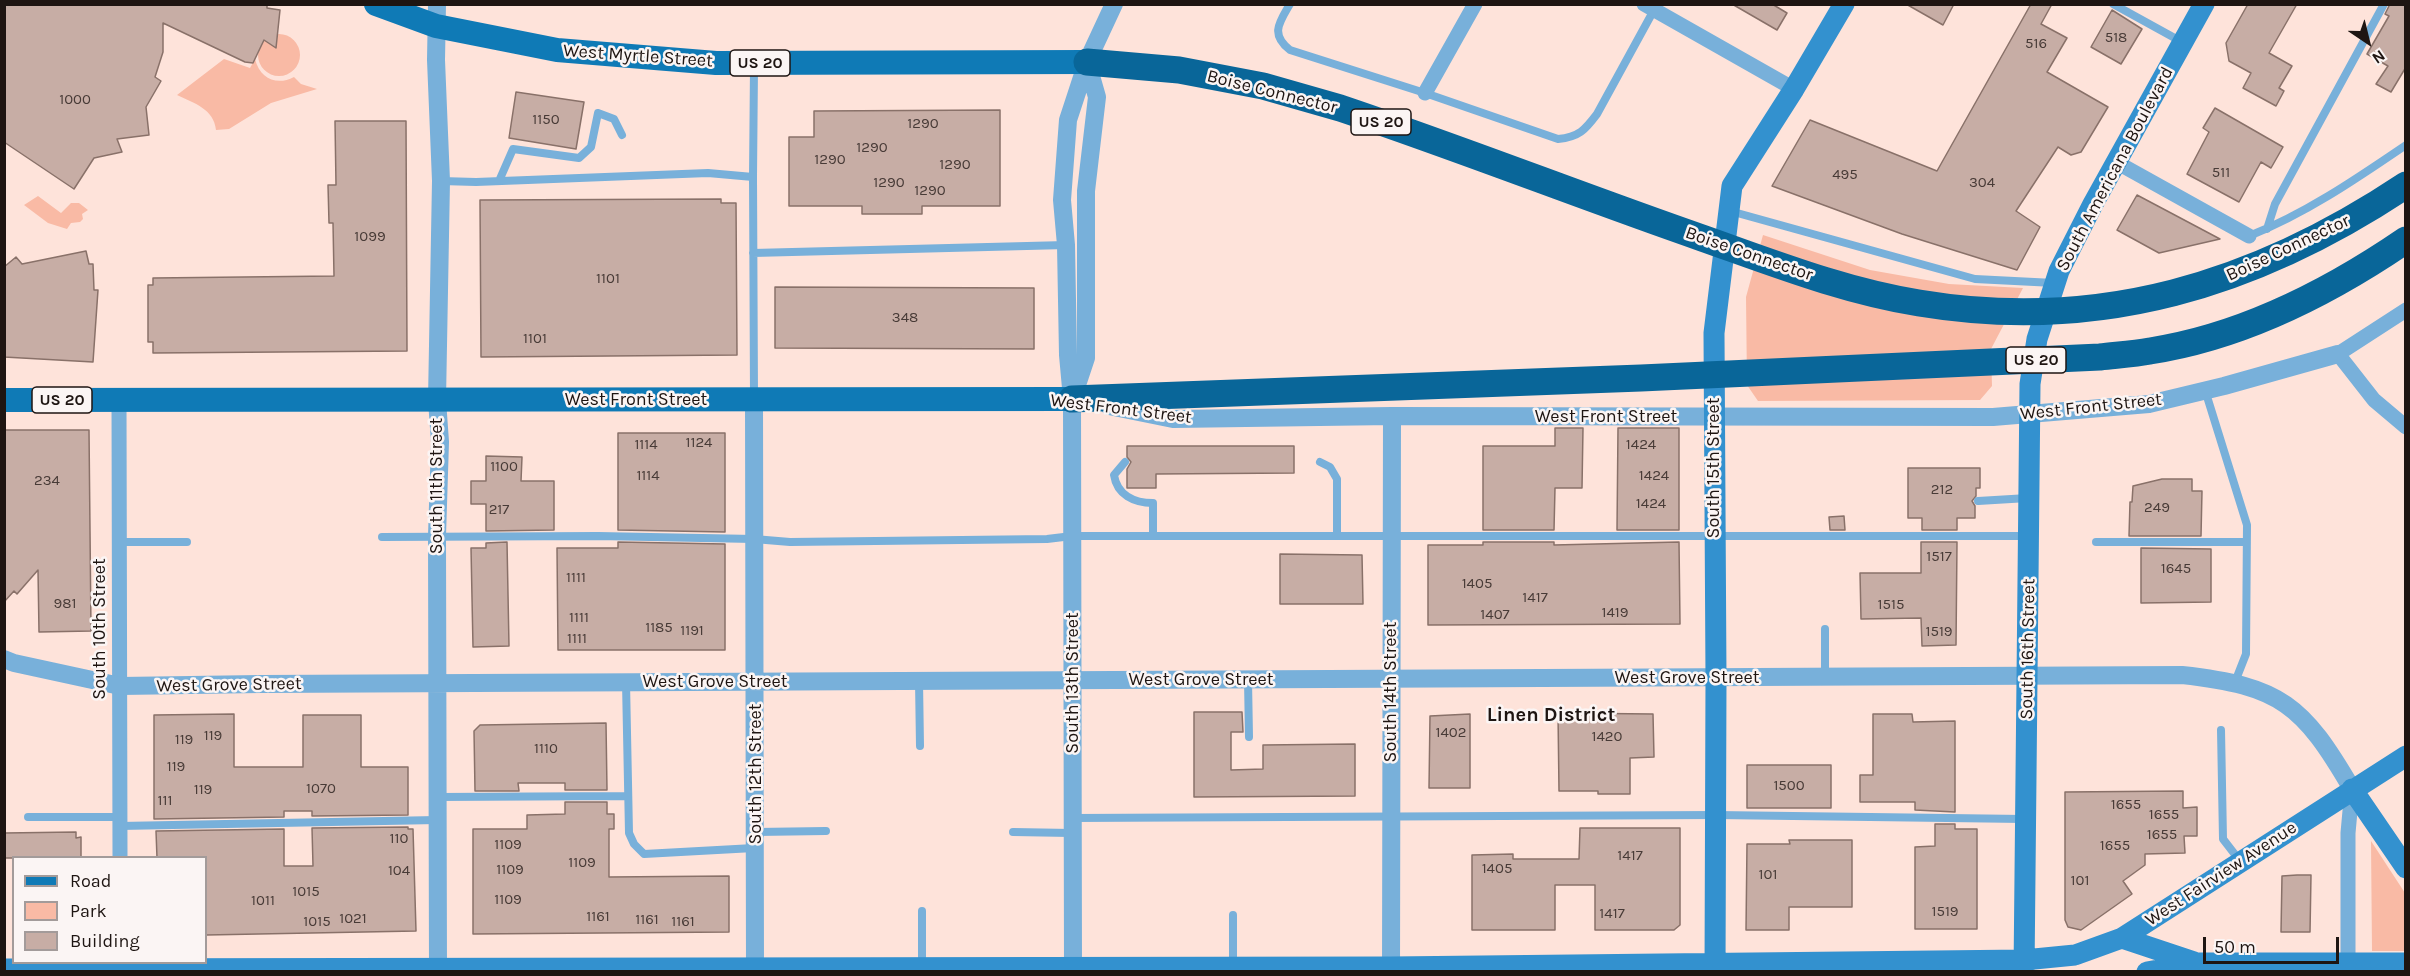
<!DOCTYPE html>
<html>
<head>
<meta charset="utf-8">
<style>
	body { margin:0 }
	#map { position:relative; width:2410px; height:976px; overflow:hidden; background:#fee3da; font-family:Karla,sans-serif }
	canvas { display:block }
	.frame { position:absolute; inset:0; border:6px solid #1e1512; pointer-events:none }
	.legend { position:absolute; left:12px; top:856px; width:195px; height:108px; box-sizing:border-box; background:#fbf5f4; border:2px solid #a39b9a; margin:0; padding:8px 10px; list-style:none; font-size:18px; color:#1e1512 }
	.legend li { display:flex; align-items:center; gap:12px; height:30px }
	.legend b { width:30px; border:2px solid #a39b9a }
	.north { position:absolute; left:2338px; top:12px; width:60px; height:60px; -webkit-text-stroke:4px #fbf5f4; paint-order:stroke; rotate:145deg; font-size:16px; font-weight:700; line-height:24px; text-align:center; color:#1e1512 }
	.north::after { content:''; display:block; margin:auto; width:21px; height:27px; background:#1e1512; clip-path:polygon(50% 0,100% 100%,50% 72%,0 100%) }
	.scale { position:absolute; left:2203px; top:937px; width:136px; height:27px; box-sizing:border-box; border:3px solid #1e1512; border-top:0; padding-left:8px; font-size:18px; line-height:21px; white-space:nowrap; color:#1e1512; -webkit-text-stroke:4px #fbf5f4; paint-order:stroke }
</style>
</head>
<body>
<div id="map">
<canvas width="2410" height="976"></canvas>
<div class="frame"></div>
<ul class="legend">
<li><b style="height:8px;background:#0f7ab6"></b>Road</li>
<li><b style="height:16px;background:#f9baa5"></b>Park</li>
<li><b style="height:16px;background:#c7ada5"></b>Building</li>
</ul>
<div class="north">N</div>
<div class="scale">50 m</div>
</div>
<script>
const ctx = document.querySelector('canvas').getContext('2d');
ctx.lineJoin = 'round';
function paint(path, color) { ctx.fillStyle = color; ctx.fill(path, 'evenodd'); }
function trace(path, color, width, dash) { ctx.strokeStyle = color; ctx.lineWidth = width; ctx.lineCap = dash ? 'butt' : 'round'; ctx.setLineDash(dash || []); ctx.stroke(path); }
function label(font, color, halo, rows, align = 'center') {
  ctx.font = font + ' Karla,sans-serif'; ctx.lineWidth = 5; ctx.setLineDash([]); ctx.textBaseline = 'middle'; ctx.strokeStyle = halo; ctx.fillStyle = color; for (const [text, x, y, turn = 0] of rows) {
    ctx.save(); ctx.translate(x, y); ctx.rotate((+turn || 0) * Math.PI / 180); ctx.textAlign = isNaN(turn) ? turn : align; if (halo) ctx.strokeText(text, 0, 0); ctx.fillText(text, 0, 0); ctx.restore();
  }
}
paint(new Path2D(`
	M258 55a21 21 0 1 1 42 0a21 21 0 1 1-42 0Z
	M 224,59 L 250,68 L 255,59 C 260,79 277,86 294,77 L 301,84 L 317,89 L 271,103 L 229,129 L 216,130 C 214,109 194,103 177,95 Z
	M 38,196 L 61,213 L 71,203 L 79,203 L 88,210 L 82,214 L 83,219 L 80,222 L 71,223 L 67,229 L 48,223 L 24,205 Z
	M 1763,235 L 1870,270 L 1949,284 L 2023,288 L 1991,349 L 1992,386 L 1980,400 L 1758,401 L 1747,385 L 1746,297 Z
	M 2371,841 L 2405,893 L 2405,951 L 2372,951 Z`), '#f9baa5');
const building = new Path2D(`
	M 4,4 L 267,4 L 267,8 L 280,10 L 276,48 L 264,40 L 253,63 L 245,62 L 163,23 L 163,52 L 155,77 L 161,81 L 146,107 L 149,135 L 117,139 L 122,152 L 94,158 L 74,189 L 4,142 Z
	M 1732,4 L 1772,4 L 1787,13 L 1777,30 Z
	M 1906,4 L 1954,4 L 1943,25 Z
	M 2031,4 L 2052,4 L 2041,24 L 2067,38 L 2047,72 L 2108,107 L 2081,152 L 2071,155 L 2058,147 L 2016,211 L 2040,227 L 2017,270 L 1902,234 L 1772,186 L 1810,120 L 1937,171 Z
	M 2248,4 L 2297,4 L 2269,53 L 2292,66 L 2279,88 L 2284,91 L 2276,106 L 2243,88 L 2251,73 L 2229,61 L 2226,43 Z
	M 2390,4 L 2406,4 L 2406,67 L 2391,92 L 2376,84 L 2388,66 L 2367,54 L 2389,16 L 2385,14 Z
	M 2112,10 L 2142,29 L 2121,64 L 2091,47 Z
	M 516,92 L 584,102 L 576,149 L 509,138 Z
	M 2215,108 L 2283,147 L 2271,168 L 2261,162 L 2239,202 L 2187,174 L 2209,132 L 2203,128 Z
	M 1000,110 L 1000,206 L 922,206 L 922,214 L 862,214 L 862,206 L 789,206 L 789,137 L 814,137 L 814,111 Z
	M 335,121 L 406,121 L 407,351 L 153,353 L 153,342 L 148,342 L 148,285 L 153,285 L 153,278 L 334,276 L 333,223 L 329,223 L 328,185 L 336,185 Z
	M 2137,195 L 2220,239 L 2159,253 L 2117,230 Z
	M 721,199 L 721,203 L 736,203 L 737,355 L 481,357 L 480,200 Z
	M 86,251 L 89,264 L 93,264 L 94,290 L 98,290 L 93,362 L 4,357 L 4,267 L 16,257 L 22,264 Z
	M 775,287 L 1034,288 L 1034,349 L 775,348 Z
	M 1555,428 L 1583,428 L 1582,488 L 1555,488 L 1554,530 L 1483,530 L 1483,446 L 1555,446 Z
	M 1618,428 L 1679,428 L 1679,530 L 1617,530 Z
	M 4,430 L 89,430 L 91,631 L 39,632 L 38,570 L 17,594 L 14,591 L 4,602 Z
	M 618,433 L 725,433 L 725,532 L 618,530 Z
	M 1127,446 L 1294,446 L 1294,473 L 1156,474 L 1156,488 L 1127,488 L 1127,469 L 1131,462 L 1127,457 Z
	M 486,456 L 522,457 L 521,481 L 554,481 L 554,530 L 486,531 L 486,504 L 471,504 L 471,481 L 486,481 Z
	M 1908,468 L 1980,468 L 1980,488 L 1976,488 L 1976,496 L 1972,501 L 1975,506 L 1975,518 L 1957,518 L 1957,530 L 1922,530 L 1922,518 L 1908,518 Z
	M 2162,479 L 2192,479 L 2192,491 L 2202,491 L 2201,536 L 2129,536 L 2130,502 L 2132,502 L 2133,486 Z
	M 1844,516 L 1845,530 L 1830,530 L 1829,517 Z
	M 507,542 L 509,646 L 473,647 L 471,548 L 486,548 L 486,543 Z
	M 618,542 L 725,544 L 725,650 L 558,650 L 557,548 L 618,548 Z
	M 1483,542 L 1554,542 L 1554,545 L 1679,542 L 1680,624 L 1428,625 L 1428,545 L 1483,545 Z
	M 1921,542 L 1957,542 L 1956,645 L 1922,646 L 1921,618 L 1861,619 L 1860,573 L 1921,573 Z
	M 2141,548 L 2211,549 L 2211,602 L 2141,603 Z
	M 1280,554 L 1362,555 L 1363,604 L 1280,604 Z
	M 1194,712 L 1242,712 L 1243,732 L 1231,732 L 1231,770 L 1263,769 L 1263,745 L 1355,744 L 1355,796 L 1194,797 Z
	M 1558,713 L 1653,714 L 1654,757 L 1630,758 L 1630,794 L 1598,794 L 1598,791 L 1559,791 Z
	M 234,714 L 234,767 L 303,767 L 303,715 L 361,715 L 361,767 L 408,767 L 408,815 L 312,816 L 312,811 L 284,811 L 284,817 L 154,819 L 154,715 Z
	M 1470,714 L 1470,788 L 1429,788 L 1430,716 Z
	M 1873,714 L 1912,714 L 1913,722 L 1955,721 L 1955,812 L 1915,810 L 1915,802 L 1860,802 L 1860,775 L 1873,775 Z
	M 606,723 L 607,790 L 565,790 L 565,783 L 518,783 L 519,791 L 475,791 L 474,731 L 480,725 Z
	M 1747,765 L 1831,765 L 1831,808 L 1747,808 Z
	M 2183,791 L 2183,808 L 2197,807 L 2197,836 L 2184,836 L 2185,853 L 2145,854 L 2145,865 L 2123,881 L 2132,894 L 2081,930 L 2068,927 L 2065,920 L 2065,792 Z
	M 565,802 L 607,802 L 607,814 L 614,814 L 614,829 L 609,829 L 609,877 L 729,876 L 729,932 L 473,934 L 473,829 L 527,829 L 527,815 L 565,814 Z
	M 1935,824 L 1955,824 L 1955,829 L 1977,829 L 1977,929 L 1915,929 L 1915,847 L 1935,846 Z
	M 408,827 L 408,829 L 413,829 L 416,931 L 206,935 L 206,858 L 157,858 L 156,831 L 284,829 L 284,866 L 313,866 L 312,828 Z
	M 1580,828 L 1680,828 L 1680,925 L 1674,930 L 1595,930 L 1595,885 L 1555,885 L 1555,930 L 1472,930 L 1472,855 L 1513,854 L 1513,859 L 1579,859 Z
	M 76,832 L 76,838 L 81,837 L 81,858 L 4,858 L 4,833 Z
	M 1789,840 L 1852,840 L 1852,907 L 1789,907 L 1789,930 L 1746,930 L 1747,844 L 1790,844 Z
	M 2297,875 L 2311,875 L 2310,932 L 2281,932 L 2282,876 Z`);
paint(building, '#c7ada5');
trace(building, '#897169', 1.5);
trace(new Path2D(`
	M 1290,4 C 1279,23 1270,34 1290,50 L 1425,93 L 1558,139 C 1579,137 1585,130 1597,114 L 1655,8
	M 2113,4 L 2182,42
	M 441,181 L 476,182 L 708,173 L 753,177
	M 499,181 L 513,149 L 579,158 L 591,147 L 598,113 L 614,119 L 622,135
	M 1730,211 L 1975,279 L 2054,283
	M 2267,229 L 2275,204 L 2384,4
	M 2249,236 C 2305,214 2356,179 2406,145
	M 753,253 L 1066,245
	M 2205,390 L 2247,525 L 2246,654 L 2235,682
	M 754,397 L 753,177 L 754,67
	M 1125,462 L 1114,475 C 1117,495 1134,503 1153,503 L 1153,536
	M 1320,462 L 1330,467 L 1337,479 L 1337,536
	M 1978,501 L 2028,498
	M 382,537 L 598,536 L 754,539 L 790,542 L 1047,539 L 1072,536 L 2028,536
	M 120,542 L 187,542
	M 2096,542 L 2246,542
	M 1825,676 L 1825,629
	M 1248,680 L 1249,737
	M 919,681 L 920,746
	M 626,682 L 629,833 L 634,844 L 644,854 L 754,848
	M 2221,730 L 2223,839 L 2240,861
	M 438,797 L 628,796
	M 28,817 L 120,817
	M 1073,818 L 1716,815 L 2024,819
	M 120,826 L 437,820
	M 756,832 L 826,831
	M 1013,832 L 1071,833
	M 1233,915 L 1233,965
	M 922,966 L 922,911`), '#78b0da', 8);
trace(new Path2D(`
	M 1644,4 L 1794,89
	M 1425,93 L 1475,4
	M 2116,162 L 2249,236
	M 2406,310 L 2338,354 L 2374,400 L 2406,427
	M 119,400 L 120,858
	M 2348,971 L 2348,833 L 2352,789`), '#78b0da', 15);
trace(new Path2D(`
	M 437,4 L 436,60 L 441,181 L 437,400 L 440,442 L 437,536 L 438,972
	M 1075,391 L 1086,358 L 1086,191 L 1097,97 L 1087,62
	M 754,399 L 755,972
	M 1109,406 L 1173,419 L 1392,416 L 1993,417 L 2149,404 L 2224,386 L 2338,354
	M 4,659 L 14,663 L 120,686 L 261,684 L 2182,675 C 2281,686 2303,705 2352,789
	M 1073,972 L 1072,399 L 1068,355 L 1066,245 L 1062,200 L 1068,120 L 1087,62 L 1114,4
	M 1391,972 L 1392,416`), '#78b0da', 18);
trace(new Path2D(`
	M 2352,789 L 2406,868
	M 2122,938 L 2194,962
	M 4,969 L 1391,967 L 2024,960 L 2075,955 L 2122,938 L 2406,756
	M 1715,972 L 1716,678 L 1714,333 L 1732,186 L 1794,89 L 1844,4
	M 2024,972 L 2030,384 L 2037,339 L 2059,271 L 2093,204 L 2204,4
	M 2147,972 L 2197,963 L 2406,963`), '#3391cf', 21);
trace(new Path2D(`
	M 376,4 L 436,26 L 557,50 L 716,63 L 1087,62
	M 4,400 L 1072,399`), '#0f7ab6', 24);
trace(new Path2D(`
	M 1087,62 L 1179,70 L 1263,86 L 1340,108 C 1462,149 1581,196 1702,238 C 1773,263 1844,291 1919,303 C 2099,333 2256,285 2406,185
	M 1072,399 L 1641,378 L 2100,357 C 2117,355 2134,354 2150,351 C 2242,337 2330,292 2406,240`), '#096699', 27);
label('15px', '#483b37', null, [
	["518",2116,38],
	["516",2036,44],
	["1000",75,100],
	["1150",546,120],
	["1290",923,124],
	["1290",872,148],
	["1290",830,160],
	["1290",955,165],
	["511",2221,173],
	["495",1845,175],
	["1290",889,183],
	["304",1982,183],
	["1290",930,191],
	["1099",370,237],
	["1101",608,279],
	["348",905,318],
	["1101",535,339],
	["1124",699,443],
	["1114",646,445],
	["1424",1641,445],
	["1100",504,467],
	["1114",648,476],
	["1424",1654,476],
	["234",47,481],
	["212",1942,490],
	["1424",1651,504],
	["249",2157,508],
	["217",499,510],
	["1517",1939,557],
	["1645",2176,569],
	["1111",576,578],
	["1405",1477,584],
	["1417",1535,598],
	["981",65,604],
	["1515",1891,605],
	["1419",1615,613],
	["1407",1495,615],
	["1111",579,618],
	["1185",659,628],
	["1191",692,631],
	["1519",1939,632],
	["1111",577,639],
	["1402",1451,733],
	["119",213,736],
	["1420",1607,737],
	["119",184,740],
	["1110",546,749],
	["119",176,767],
	["1500",1789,786],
	["1070",321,789],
	["119",203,790],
	["111",165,801],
	["1655",2126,805],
	["1655",2164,815],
	["1655",2162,835],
	["110",399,839],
	["1109",508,845],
	["1655",2115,846],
	["1417",1630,856],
	["1109",582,863],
	["1405",1497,869],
	["1109",510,870],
	["104",399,871],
	["101",1768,875],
	["101",2080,881],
	["1015",306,892],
	["1109",508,900],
	["1011",263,901],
	["1519",1945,912],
	["1417",1612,914],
	["1161",598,917],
	["1021",353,919],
	["1161",647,920],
	["1015",317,922],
	["1161",683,922]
]);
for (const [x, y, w] of [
	[760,63,60],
	[1381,122,60],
	[2036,360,60],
	[62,400,60]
]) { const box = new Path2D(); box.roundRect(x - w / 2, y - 13, w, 26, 4.5); ctx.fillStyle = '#fbf5f4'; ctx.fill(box); trace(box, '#1e1512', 1.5); }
label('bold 16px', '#1e1512', null, [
	["US 20",760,63],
	["US 20",1381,122],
	["US 20",2036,360],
	["US 20",62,400]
]);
label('18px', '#1e1512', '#fbf5f4', [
	["West Myrtle Street",638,56,4],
	["Boise Connector",1272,92,14],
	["South Americana Boulevard",2115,169,-62],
	["Boise Connector",2288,248,-25],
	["Boise Connector",1749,254,19],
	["West Front Street",636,400],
	["West Front Street",2091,407,-6],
	["West Front Street",1121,409,7],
	["West Front Street",1606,417],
	["South 15th Street",1714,468,-90],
	["South 11th Street",437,486,-90],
	["South 10th Street",100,629,-90],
	["South 16th Street",2028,649,-89],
	["West Grove Street",1687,678],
	["West Grove Street",1201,680],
	["West Grove Street",715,682],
	["South 13th Street",1073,683,-90],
	["West Grove Street",229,685,-1],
	["South 14th Street",1391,692,-90],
	["South 12th Street",756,774,-90],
	["West Fairview Avenue",2221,874,-33]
]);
label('bold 20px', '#1e1512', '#fbf5f4', [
	["Linen District",1551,715]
]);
</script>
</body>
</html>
